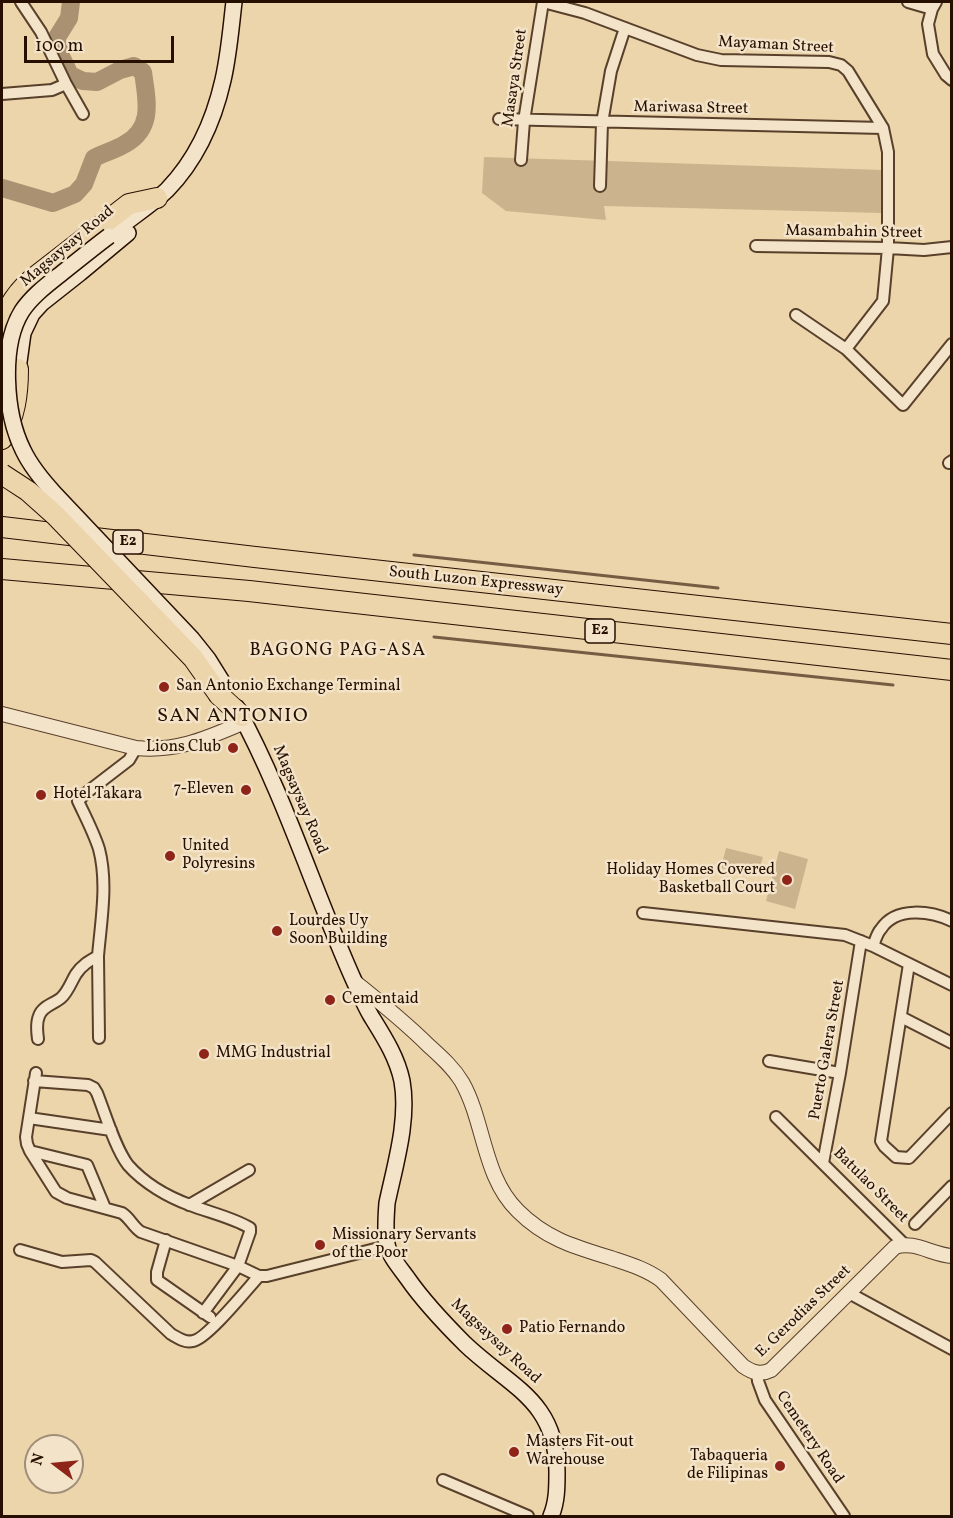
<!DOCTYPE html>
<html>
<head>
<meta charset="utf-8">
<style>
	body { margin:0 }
	#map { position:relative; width:953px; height:1518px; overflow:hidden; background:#ecd4ab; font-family:Vollkorn,serif }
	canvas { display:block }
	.frame { position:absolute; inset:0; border:3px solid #270f00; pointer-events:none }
	.north { position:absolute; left:24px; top:1434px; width:60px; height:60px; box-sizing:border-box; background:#f3e3c8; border:2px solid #a18e78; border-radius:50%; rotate:286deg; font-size:16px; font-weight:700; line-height:24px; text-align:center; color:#270f00 }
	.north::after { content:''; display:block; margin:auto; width:21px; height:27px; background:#8f2418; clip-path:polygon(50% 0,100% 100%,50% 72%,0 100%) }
	.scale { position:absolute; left:24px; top:36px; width:150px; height:27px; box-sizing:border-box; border:3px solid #270f00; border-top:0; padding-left:8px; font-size:18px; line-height:21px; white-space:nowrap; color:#270f00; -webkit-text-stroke:4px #f3e3c8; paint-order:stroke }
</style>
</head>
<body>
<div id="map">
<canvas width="953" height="1518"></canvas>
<div class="frame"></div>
<div class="north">N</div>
<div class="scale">100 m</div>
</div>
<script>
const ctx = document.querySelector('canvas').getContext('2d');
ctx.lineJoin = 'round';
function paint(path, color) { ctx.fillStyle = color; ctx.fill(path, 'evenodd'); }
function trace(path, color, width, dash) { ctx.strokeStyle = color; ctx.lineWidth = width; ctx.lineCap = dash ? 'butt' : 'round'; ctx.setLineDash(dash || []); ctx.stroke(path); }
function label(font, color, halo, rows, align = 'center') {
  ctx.font = font + ' Vollkorn,serif'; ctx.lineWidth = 5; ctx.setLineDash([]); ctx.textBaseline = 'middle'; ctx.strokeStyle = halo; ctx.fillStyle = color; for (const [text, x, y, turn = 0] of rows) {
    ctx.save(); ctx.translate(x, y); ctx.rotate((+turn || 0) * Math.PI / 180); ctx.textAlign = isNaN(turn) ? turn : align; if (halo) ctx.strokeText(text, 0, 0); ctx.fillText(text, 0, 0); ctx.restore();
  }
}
paint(new Path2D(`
	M 484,157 L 883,170 L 882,213 L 604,206 L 606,220 L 506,211 L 482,193 Z
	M 726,848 L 763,857 L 757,876 L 721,868 Z
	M 779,851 L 808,859 L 795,909 L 766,901 Z`), '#cbb38e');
trace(new Path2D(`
	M 414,555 L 718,588
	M 434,637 L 893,685`), '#755d44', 3);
trace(new Path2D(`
	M 2,188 L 53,203 L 75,194 L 84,184 L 94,158 C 104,153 115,150 125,144 C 154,128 147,101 143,72 L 134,66 L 120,70 L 97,82 L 83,81 L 70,75 L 61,56 L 56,39 L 69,18 L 71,2`), '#a99171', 18);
const minor = new Path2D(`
	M 21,2 L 41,32 L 66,84 L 83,114
	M 543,2 L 585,13 L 697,55 L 721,60 L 829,62 L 841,65 L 848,71 L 883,128 L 888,152 L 888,248 L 883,301 L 846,349 L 903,405 L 952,344
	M 908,2 L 932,9
	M 936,2 L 932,9 L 928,24 L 933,54 L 946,75 L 952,80
	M 2,94 L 52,90 L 66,84
	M 499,119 L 883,128
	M 521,160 L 524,121 L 543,2
	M 600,186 L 602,123 L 611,71 L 625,28
	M 756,246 L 888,248 L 924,250 L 952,247
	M 796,315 L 846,349
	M 949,463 L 952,461
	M 643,913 L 845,935 L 873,946 L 952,985
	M 873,946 C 875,941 877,933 881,929 C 896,906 931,911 952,921
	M 98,956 C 101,921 108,883 99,849 C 94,833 85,816 78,801 L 86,793 L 129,760 L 136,748
	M 909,964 L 881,1141 L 884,1146 L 896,1157 L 909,1158 L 952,1113
	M 901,1017 L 952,1043
	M 38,1039 C 37,1032 36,1023 39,1016 C 42,1006 54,1004 61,998 C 68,992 71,982 76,974 C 82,965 89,961 98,956 L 99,1038
	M 769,1061 L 840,1073
	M 36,1073 L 26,1137 L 27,1144 L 30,1151 L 56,1192 L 67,1198 L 122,1213 C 130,1218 133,1227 141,1232 L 238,1266 L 259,1276 L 267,1276 L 387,1246
	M 34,1081 L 88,1085 L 94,1088 L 97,1093 C 105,1113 115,1148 128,1165 C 144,1183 168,1197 190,1205 C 208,1212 234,1218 250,1228 L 250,1232 L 238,1266 L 203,1313
	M 776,1117 L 905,1245
	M 29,1118 L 111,1130
	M 30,1151 L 87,1165 L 105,1208
	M 823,1163 L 840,1073 L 861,941
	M 189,1205 L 249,1170
	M 915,1224 L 952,1186
	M 166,1240 L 157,1272 L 157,1280 L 210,1317
	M 20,1250 L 62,1262 L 91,1260 L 95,1262 L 171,1334 C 178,1338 185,1343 193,1341 C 207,1339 248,1288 259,1276
	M 849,1293 L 952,1349
	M 757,1373 L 758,1381 L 765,1400 L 844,1516
	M 443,1480 L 528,1516`);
const tertiary = new Path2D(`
	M 2,714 L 136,748 C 178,752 207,738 245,722
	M 355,982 C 380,1002 405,1022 428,1045 C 440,1056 453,1067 462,1082 C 485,1123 483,1177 518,1211 C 546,1239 575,1247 611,1258 C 629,1264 646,1269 661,1280 L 743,1366 C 753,1373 761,1375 771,1370 L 895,1247 C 913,1240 933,1255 952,1256`);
const secondary = new Path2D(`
	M 109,236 C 127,220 149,207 167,190 C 196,160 214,120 223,80 C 229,54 231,27 234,2
	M 18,369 L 23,333 L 32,314 L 42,303 L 80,273 L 128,233
	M 237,708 C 285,796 314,892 355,983 C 360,994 365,1006 371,1016 C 384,1037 397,1057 402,1081 C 409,1120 395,1165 387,1203 C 386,1216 385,1231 387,1244 C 389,1256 401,1269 408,1279 C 424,1302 445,1324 465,1344 C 510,1387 557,1400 557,1472 C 557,1487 557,1502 551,1516`);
const motorway = new Path2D(`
	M 2,323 C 8,306 17,292 31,280 L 129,204 L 157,198
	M 2,439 C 15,417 18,394 18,369
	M 2,527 L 255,557 L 952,634
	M 2,569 L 249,591 L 952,670
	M 219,695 L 242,716`);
trace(minor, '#58402b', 14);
trace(tertiary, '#58402b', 16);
trace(secondary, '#270f00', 18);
trace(motorway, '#270f00', 22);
trace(minor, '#f3e3c8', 10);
trace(tertiary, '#f3e3c8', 14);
trace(secondary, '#f3e3c8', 15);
trace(motorway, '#ecd4ab', 20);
const secondaryBridge = new Path2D(`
	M 109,236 C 93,248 77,261 62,273 C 47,285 32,296 22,311 C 0,346 5,414 23,450 C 31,467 43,481 55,494 L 192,639 L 208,659 L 223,683`);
const motorwayBridge = new Path2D(`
	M 2,474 L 28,491 L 56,516 L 193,658 L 219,695`);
trace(secondaryBridge, '#270f00', 18, []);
trace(motorwayBridge, '#270f00', 22, []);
trace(secondaryBridge, '#f3e3c8', 15);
trace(motorwayBridge, '#ecd4ab', 20);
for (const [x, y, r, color] of [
	[164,687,6,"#8f2418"],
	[233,748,6,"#8f2418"],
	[246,790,6,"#8f2418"],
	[41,795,6,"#8f2418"],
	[170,856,6,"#8f2418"],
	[787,880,6,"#8f2418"],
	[277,931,6,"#8f2418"],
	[330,1000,6,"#8f2418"],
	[204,1054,6,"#8f2418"],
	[320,1245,6,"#8f2418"],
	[507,1329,6,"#8f2418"],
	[514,1452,6,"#8f2418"],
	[780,1466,6,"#8f2418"]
]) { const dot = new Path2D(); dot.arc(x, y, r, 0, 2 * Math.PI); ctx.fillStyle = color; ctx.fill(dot); trace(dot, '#f3e3c8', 2); }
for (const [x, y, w] of [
	[128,542,30],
	[600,631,30]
]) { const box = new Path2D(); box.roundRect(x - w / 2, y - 12, w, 24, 4.5); ctx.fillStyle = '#f3e3c8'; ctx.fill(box); trace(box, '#270f00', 1.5); }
label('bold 15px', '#270f00', null, [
	["E2",128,542],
	["E2",600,631]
]);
label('16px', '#270f00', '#f3e3c8', [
	["Mayaman Street",776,46,3],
	["Masaya Street",516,78,-82],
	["Mariwasa Street",691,109,1],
	["Masambahin Street",854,233,1],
	["Magsaysay Road",68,247,-40],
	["South Luzon Expressway",476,582,6],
	["Magsaysay Road",299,800,67],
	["Puerto Galera Street",828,1050,-80],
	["Batulao Street",870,1186,45],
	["E. Gerodias Street",804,1312,-44],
	["Magsaysay Road",495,1342,43],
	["Cemetery Road",809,1438,56]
]);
label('16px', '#270f00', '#f3e3c8', [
	["San Antonio Exchange Terminal",176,687],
	["Lions Club",221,748,"right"],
	["7-Eleven",234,790,"right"],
	["Hotel Takara",53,795],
	["United",182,847],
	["Polyresins",182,865],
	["Holiday Homes Covered",775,871,"right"],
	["Basketball Court",775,889,"right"],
	["Lourdes Uy",289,922],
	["Soon Building",289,940],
	["Cementaid",342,1000],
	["MMG Industrial",216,1054],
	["Missionary Servants",332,1236],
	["of the Poor",332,1254],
	["Patio Fernando",519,1329],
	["Masters Fit-out",526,1443],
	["Warehouse",526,1461],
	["Tabaqueria",768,1457,"right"],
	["de Filipinas",768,1475,"right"]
], 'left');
ctx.letterSpacing = '1.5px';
label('18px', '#270f00', '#f3e3c8', [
	["BAGONG PAG-ASA",338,652]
]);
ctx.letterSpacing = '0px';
ctx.letterSpacing = '1.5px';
label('20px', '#270f00', '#f3e3c8', [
	["SAN ANTONIO",233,717]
]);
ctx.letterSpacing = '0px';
</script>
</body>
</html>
